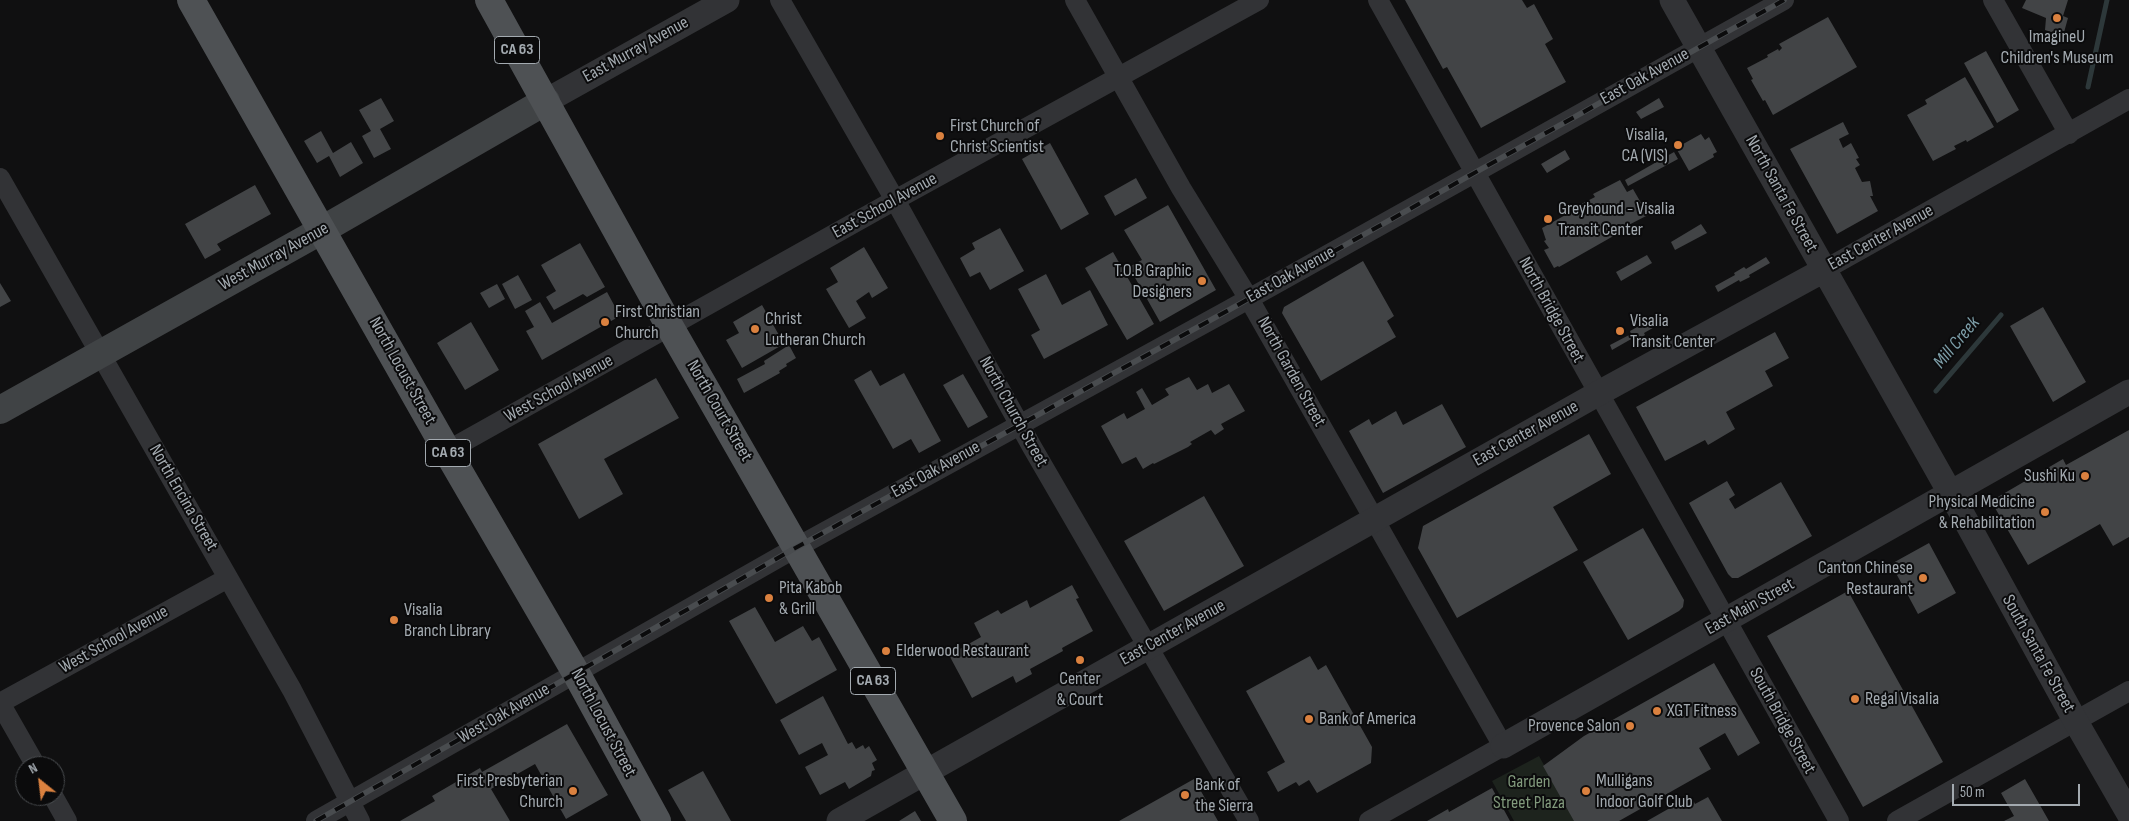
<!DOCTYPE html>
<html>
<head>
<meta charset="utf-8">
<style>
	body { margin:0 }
	#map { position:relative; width:2129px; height:821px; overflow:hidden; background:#101011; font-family:"Sofia Sans Condensed",sans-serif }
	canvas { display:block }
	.north { position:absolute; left:15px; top:756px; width:50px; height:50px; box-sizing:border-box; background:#0b0b0c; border:1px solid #484b4e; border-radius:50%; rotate:331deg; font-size:14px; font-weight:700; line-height:20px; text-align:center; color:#a3aab0 }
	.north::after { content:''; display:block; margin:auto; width:18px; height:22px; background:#da813f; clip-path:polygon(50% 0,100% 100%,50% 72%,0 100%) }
	.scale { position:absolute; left:1952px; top:784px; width:128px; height:22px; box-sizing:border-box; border:2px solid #a3aab0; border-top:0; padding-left:6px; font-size:15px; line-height:18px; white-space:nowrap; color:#a3aab0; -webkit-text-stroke:4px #0b0b0c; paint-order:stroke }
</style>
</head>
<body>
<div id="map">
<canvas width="2129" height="821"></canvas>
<div class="north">N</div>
<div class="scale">50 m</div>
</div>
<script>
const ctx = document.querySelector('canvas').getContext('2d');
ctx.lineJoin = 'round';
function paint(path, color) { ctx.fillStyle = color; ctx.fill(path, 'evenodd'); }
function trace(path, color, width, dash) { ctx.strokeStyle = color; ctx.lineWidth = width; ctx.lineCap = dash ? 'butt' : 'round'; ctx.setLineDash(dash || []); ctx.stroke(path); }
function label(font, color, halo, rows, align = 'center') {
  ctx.font = font + ' "Sofia Sans Condensed",sans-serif'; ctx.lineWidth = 4; ctx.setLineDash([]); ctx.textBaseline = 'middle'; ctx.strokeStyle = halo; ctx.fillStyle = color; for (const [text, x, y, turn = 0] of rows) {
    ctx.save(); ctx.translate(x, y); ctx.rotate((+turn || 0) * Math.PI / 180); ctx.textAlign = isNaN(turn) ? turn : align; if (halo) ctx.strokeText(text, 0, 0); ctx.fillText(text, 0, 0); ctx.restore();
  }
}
paint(new Path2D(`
	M 1539,756 L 1575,821 L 1514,821 L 1492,781 Z`), '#1d231d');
trace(new Path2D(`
	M 2088,87 L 2107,0
	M 1936,391 L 2001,315`), '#2d383a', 5);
paint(new Path2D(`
	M 1405,0 L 1522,0 L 1527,8 L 1534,4 L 1553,39 L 1545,44 L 1566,82 L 1481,128 L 1447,67 L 1443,69 Z
	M 2026,0 L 2068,0 L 2063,16 L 2068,18 L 2063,36 L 2045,30 L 2046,18 L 2022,8 Z
	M 1828,17 L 1857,67 L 1773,115 L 1765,100 L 1763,101 L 1751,80 L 1753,79 L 1747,68 L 1768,57 L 1767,55 L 1778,49 L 1779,51 L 1782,48 L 1779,44 Z
	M 1986,51 L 2019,110 L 1997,123 L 1964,63 Z
	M 1965,77 L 1994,127 L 1967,142 L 1966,140 L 1954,146 L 1956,149 L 1933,161 L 1907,115 L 1927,104 L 1925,100 Z
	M 381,98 L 394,121 L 380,129 L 391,149 L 374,158 L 362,136 L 371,131 L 359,110 Z
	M 1659,98 L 1664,107 L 1641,119 L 1636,112 Z
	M 1843,122 L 1849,134 L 1839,139 L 1843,148 L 1851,143 L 1859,158 L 1856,159 L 1860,165 L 1855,168 L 1862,182 L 1870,181 L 1873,196 L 1870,196 L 1878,211 L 1837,234 L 1790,149 Z
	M 321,131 L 333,153 L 351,142 L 363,163 L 340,177 L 329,156 L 317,163 L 304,141 Z
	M 1701,134 L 1705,140 L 1709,137 L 1717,152 L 1713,154 L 1714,157 L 1689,171 L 1676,148 Z
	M 1050,143 L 1089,214 L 1061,230 L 1022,159 Z
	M 1565,150 L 1570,159 L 1547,173 L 1541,164 Z
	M 1674,152 L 1678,159 L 1628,186 L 1625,180 Z
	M 1136,178 L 1147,198 L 1115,216 L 1104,196 Z
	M 1620,180 L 1627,192 L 1633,189 L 1648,215 L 1615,232 L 1617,234 L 1559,267 L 1558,266 L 1554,268 L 1544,250 L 1549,248 L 1544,241 L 1546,240 L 1542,228 L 1569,213 L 1568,211 L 1595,197 L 1593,194 Z
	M 255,185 L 271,214 L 217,244 L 221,250 L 205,259 L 185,224 Z
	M 1168,205 L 1216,290 L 1160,322 L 1129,267 L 1142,260 L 1124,230 Z
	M 1701,224 L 1707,233 L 1675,250 L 1671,242 Z
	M 1000,228 L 1024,271 L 990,290 L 980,272 L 970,277 L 960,258 L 975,249 L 972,243 Z
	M 580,243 L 605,287 L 587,297 L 583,294 L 554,310 L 546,297 L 556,291 L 541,265 Z
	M 864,247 L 888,288 L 872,298 L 869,292 L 856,301 L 866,318 L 849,328 L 826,289 L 838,282 L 830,268 Z
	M 1113,252 L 1154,324 L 1127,340 L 1085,268 Z
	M 1647,255 L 1652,263 L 1621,281 L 1616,272 Z
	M 1766,257 L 1770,263 L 1749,275 L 1750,277 L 1740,282 L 1739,280 L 1718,292 L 1715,286 L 1735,275 L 1734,273 L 1744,267 L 1746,269 Z
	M 1363,261 L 1394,316 L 1387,321 L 1396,337 L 1321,381 L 1282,313 L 1284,307 Z
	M 1046,274 L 1062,305 L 1090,290 L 1108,325 L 1044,359 L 1031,335 L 1040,330 L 1018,289 Z
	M 518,275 L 532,300 L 515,309 L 502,284 Z
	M 0,283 L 11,301 L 0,307 Z
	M 497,284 L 505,299 L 489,308 L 480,293 Z
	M 607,292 L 620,316 L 542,360 L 526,331 L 534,327 L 525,311 L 540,302 L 552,323 Z
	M 762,305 L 784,344 L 742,368 L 726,340 L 739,333 L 733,322 Z
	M 2043,307 L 2086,382 L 2053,402 L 2010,326 Z
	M 1662,316 L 1665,321 L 1644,333 L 1645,335 L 1635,341 L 1633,338 L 1612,350 L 1610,345 L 1631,334 L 1630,331 L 1639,326 L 1641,328 Z
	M 471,322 L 499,370 L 465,390 L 437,343 Z
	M 1775,332 L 1789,358 L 1765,371 L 1773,386 L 1726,412 L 1735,429 L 1708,445 L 1705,440 L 1665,461 L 1636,407 Z
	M 789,345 L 796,358 L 786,364 L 787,366 L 779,371 L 780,373 L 744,393 L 737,379 L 765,364 L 764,361 Z
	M 871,370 L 880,386 L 904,373 L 941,441 L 919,453 L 911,439 L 893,449 L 854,380 Z
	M 963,374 L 988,417 L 968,428 L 943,385 Z
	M 1189,377 L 1197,390 L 1208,384 L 1212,393 L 1229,384 L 1245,411 L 1221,424 L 1224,429 L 1215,435 L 1211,430 L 1190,442 L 1192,444 L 1188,447 L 1154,464 L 1153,463 L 1143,469 L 1136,457 L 1122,464 L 1101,426 L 1124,413 L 1127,419 L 1145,409 L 1136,392 L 1142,388 L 1152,405 L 1169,395 L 1165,389 Z
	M 656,378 L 679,418 L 604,459 L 623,494 L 579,519 L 538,444 Z
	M 1442,404 L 1466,447 L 1383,493 L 1349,431 L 1369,419 L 1372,425 L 1396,411 L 1403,425 Z
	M 2129,430 L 2129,537 L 2113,546 L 2100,524 L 2028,565 L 1991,501 L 2063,459 L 2066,465 Z
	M 1589,434 L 1611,474 L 1553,507 L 1578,550 L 1457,618 L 1418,548 L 1423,526 Z
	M 1727,481 L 1735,495 L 1729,499 L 1735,509 L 1781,482 L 1812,536 L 1738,578 L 1732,578 L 1728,574 L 1689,503 Z
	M 1204,496 L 1244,566 L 1164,611 L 1124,541 Z
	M 1643,528 L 1684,600 L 1683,607 L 1679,611 L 1628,640 L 1583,562 Z
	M 1929,543 L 1956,593 L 1918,614 L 1891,564 Z
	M 1072,585 L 1079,598 L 1076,599 L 1093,631 L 1062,648 L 1063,651 L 1030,669 L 1032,674 L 1016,683 L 1013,676 L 972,698 L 949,655 L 981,637 L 974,623 L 998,610 L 1001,614 L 1027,600 L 1030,608 Z
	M 1848,591 L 1943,762 L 1863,807 L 1767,636 Z
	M 755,607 L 775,642 L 803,626 L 812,641 L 819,637 L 837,670 L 776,704 L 729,621 Z
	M 1310,656 L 1318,670 L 1326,665 L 1372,747 L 1371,763 L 1317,793 L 1309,780 L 1299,786 L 1296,782 L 1278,792 L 1267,772 L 1285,762 L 1246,691 Z
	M 1714,663 L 1760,743 L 1738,756 L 1725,733 L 1699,748 L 1711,769 L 1619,821 L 1574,821 L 1543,766 L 1584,736 Z
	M 823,696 L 848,744 L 852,742 L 856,749 L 863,745 L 865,749 L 869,746 L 877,760 L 872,763 L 875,770 L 872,771 L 871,776 L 849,789 L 845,782 L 820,795 L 805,767 L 828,755 L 822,743 L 799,755 L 780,720 Z
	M 567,724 L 608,795 L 566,819 L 535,764 L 491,789 L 510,821 L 400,821 L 435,801 L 432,796 L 480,768 L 482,772 Z
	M 703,771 L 731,821 L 686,821 L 668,790 Z
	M 1194,779 L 1218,821 L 1119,821 L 1137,811 Z
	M 2025,779 L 2049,821 L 2004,821 L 2014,816 L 2001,793 Z
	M 1492,788 L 1510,821 L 1427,821 L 1448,809 L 1449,812 Z
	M 1691,796 L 1695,804 L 1708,797 L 1722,821 L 1647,821 Z
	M 915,811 L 921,821 L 899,821 Z`), '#424446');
trace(new Path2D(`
	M 780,0 L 895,200 L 1032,447 L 1249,821
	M 1075,0 L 1181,188 L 1249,299 L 1503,746 L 1369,821
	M 1378,0 L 1839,821
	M 1993,0 L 2069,134
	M 0,178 L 292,690 L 360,821
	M 1824,270 L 2129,99
	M 447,451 L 895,200 L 1259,0
	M 0,703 L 228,578
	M 0,703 L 36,766
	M 53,796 L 67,821
	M 316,821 L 790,551 L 1227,311 L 1784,0
	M 1897,821 L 2129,691`), '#323336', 20);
trace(new Path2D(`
	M 1672,0 L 1961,512 L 2076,722 L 2129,814
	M 546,101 L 727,0
	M 1503,746 L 2129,392
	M 839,821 L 1599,393 L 1824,270`), '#323336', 25);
trace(new Path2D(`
	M 0,410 L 322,230 L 546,101`), '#404345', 28);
trace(new Path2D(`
	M 191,0 L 447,451 L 576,673 L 657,821
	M 489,0 L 670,327 L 953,821`), '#4e5154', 28);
const rail = new Path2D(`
	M 316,821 L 790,551 L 1227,311 L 1784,0`);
trace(rail, '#494c4f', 5.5);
trace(rail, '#0b0b0c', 4, [11]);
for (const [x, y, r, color] of [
	[2057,18,5,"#da813f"],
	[940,136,5,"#da813f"],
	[1678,145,5,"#da813f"],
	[1548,219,5,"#da813f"],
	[1202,281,5,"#da813f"],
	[605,322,5,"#da813f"],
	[755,329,5,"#da813f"],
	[1620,331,5,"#da813f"],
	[2085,476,5,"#da813f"],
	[2045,512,5,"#da813f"],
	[1923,578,5,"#da813f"],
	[769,598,5,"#da813f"],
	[394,620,5,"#da813f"],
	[886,651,5,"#da813f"],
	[1080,660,5,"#da813f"],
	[1855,699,5,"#da813f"],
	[1657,711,5,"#da813f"],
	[1309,719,5,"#da813f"],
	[1630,726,5,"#da813f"],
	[573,791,5,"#da813f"],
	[1586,791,5,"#da813f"],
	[1185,795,5,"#da813f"]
]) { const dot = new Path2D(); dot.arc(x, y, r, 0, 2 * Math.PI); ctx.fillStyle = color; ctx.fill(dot); trace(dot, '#0b0b0c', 2); }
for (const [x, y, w] of [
	[517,50,45],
	[448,453,45],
	[873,681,45]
]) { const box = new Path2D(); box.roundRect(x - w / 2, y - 13.5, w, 27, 4); ctx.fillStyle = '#0b0b0c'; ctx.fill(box); trace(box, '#a3aab0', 1); }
label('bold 16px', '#a3aab0', null, [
	["CA 63",517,50],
	["CA 63",448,453],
	["CA 63",873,681]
]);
label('18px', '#a3aab0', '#0b0b0c', [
	["ImagineU",2057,37,"center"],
	["Children's Museum",2057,58,"center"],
	["First Church of",950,126],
	["Christ Scientist",950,147],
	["Visalia,",1668,135,"right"],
	["CA (VIS)",1668,156,"right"],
	["Greyhound - Visalia",1558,209],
	["Transit Center",1558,230],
	["T.O.B Graphic",1192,271,"right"],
	["Designers",1192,292,"right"],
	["First Christian",615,312],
	["Church",615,333],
	["Christ",765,319],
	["Lutheran Church",765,340],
	["Visalia",1630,321],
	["Transit Center",1630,342],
	["Sushi Ku",2075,476,"right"],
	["Physical Medicine",2035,502,"right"],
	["& Rehabilitation",2035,523,"right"],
	["Canton Chinese",1913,568,"right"],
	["Restaurant",1913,589,"right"],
	["Pita Kabob",779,588],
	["& Grill",779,609],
	["Visalia",404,610],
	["Branch Library",404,631],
	["Elderwood Restaurant",896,651],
	["Center",1080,679,"center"],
	["& Court",1080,700,"center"],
	["Regal Visalia",1865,699],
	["XGT Fitness",1667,711],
	["Bank of America",1319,719],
	["Provence Salon",1620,726,"right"],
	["First Presbyterian",563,781,"right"],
	["Church",563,802,"right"],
	["Mulligans",1596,781],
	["Indoor Golf Club",1596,802],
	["Bank of",1195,785],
	["the Sierra",1195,806]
], 'left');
label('18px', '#a3aab0', '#0b0b0c', [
	["East Murray Avenue",636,50,-29],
	["East Oak Avenue",1645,77,-29],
	["North Santa Fe Street",1781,194,61],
	["East School Avenue",885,206,-29],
	["East Center Avenue",1881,238,-29],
	["West Murray Avenue",274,257,-29],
	["East Oak Avenue",1291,275,-29],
	["North Bridge Street",1551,310,61],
	["North Locust Street",402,371,61],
	["North Garden Street",1291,372,61],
	["West School Avenue",559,389,-29],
	["North Court Street",719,411,60],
	["North Church Street",1013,412,61],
	["East Center Avenue",1526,434,-29],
	["East Oak Avenue",936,470,-29],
	["North Encina Street",183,498,60],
	["East Main Street",1750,607,-29],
	["East Center Avenue",1173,633,-29],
	["West School Avenue",114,640,-29],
	["South Santa Fe Street",2038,654,61],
	["West Oak Avenue",504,714,-30],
	["South Bridge Street",1782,721,61],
	["North Locust Street",603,723,62]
]);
label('18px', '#81997c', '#0b0b0c', [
	["Garden",1529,782],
	["Street Plaza",1529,803]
]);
label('italic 19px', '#7d9ea8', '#0b0b0c', [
	["Mill Creek",1957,343,-50]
]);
</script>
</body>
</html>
